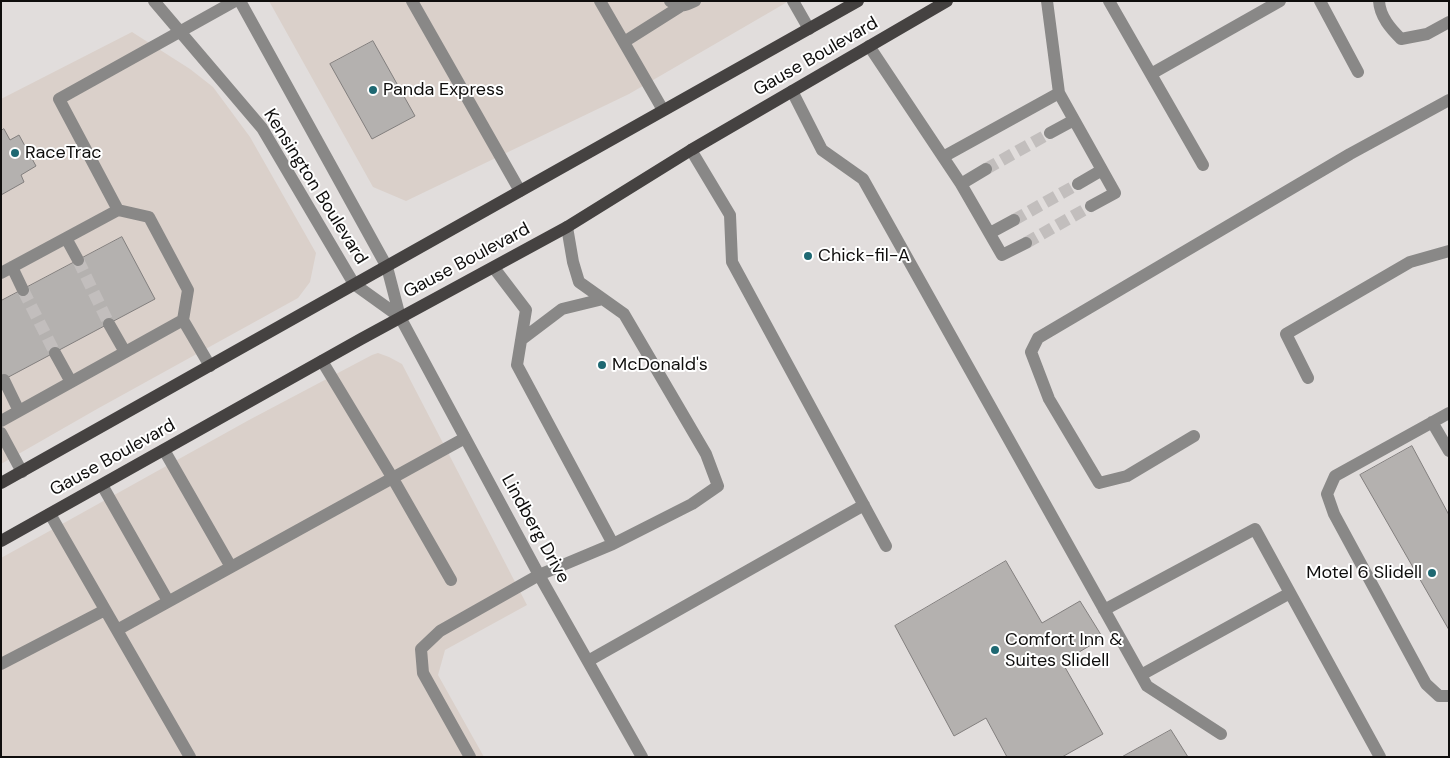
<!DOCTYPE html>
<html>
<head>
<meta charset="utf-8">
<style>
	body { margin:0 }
	#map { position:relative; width:1450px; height:758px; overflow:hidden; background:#e1dddc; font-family:"DM Sans",sans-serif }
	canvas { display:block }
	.frame { position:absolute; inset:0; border:2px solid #0f0e0d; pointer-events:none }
</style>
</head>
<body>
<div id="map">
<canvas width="1450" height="758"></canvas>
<div class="frame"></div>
</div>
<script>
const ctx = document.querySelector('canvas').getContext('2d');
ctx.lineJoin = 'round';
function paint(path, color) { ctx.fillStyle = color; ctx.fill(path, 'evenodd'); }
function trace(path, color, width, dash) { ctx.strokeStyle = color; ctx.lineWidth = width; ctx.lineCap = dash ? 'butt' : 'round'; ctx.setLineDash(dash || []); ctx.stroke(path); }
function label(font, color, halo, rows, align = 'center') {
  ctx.font = font + ' "DM Sans",sans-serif'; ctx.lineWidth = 4; ctx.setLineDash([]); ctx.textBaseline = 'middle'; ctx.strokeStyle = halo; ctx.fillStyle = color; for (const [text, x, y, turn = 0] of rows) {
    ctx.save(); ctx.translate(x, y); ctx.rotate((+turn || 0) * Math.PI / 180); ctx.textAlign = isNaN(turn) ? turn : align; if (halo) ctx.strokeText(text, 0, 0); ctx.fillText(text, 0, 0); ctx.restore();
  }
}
paint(new Path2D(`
	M 269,1 L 789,1 L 629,94 L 406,201 L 373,187 Z
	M 132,32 L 190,69 L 213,87 L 250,137 L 316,253 L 310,282 L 298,298 L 97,409 L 1,464 L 1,99 Z
	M 378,353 L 389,357 L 402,364 L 527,605 L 445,650 L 438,675 L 484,757 L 1,757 L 1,558 L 249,420 L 372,355 Z`), '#dad0ca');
const building = new Path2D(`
	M 373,41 L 415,116 L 372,139 L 330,64 Z
	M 4,129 L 10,140 L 19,135 L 36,166 L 21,175 L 24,182 L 1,195 L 1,131 Z
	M 122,237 L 155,299 L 1,381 L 1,301 Z
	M 1412,446 L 1449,515 L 1449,630 L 1360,475 Z
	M 1006,561 L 1042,623 L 1080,601 L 1103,638 L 1062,662 L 1103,734 L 1062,757 L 1007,757 L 986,718 L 954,736 L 895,626 Z
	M 1171,730 L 1188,757 L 1122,757 Z`);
paint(building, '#b4b1af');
trace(building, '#827f7e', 1);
trace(new Path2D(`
	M 986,169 L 1050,133
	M 1014,220 L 1078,184
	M 1026,243 L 1091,206
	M 78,260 L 109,324
	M 23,290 L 55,353`), '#c2bebd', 12, [12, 6]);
trace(new Path2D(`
	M 154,1 L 262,128 L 354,284 L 400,317
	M 240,1 L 387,267 L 400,317 L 539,575 L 642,757
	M 412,1 L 520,191
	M 600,1 L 663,110
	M 670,1 C 679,8 685,6 695,1
	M 793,1 L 809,29
	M 1047,1 L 1059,93 L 1115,193 L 1091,206
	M 1109,1 L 1203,165
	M 1320,1 L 1358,72
	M 1379,1 C 1380,17 1391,29 1401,39 L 1427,34 L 1449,22
	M 624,42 L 681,6
	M 869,46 L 961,184 L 1002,255 L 1026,243
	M 1151,74 L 1280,1
	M 792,91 L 822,150 L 863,179 L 1147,686 L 1221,734
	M 1050,133 L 1074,120
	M 691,150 L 730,215 L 732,262 L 886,546
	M 943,157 L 1059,93
	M 961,184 L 986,169
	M 1078,184 L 1102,170
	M 990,233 L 1014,220
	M 66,238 L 78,260
	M 12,267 L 23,290
	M 494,268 L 526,310 L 517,365 L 613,544 L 692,504 L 718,486 L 706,454 L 624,314 L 579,282 L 573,262 L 567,227
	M 1,273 L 118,210
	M 109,324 L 125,352
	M 521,340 L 562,309 L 603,299
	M 55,353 L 71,382
	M 322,361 L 392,477 L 451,580
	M 210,366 L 183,320 L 188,290 L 149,217 L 118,210 L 59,99 L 235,1
	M 1308,378 L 1286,334 L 1410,262 L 1449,251
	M 4,380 L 19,411
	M 1449,413 L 1335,476 L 1327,494 L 1334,514 L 1426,684 L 1439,696 L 1449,696
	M 1,421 L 183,320
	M 1432,422 L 1449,451
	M 1,433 L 22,472
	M 1194,436 L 1127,476 L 1099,483 L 1049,399 L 1031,352 L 1038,338 L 1350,154 L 1449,100
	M 164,450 L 231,567
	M 102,485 L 168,601
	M 50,514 L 190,757
	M 1104,610 L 1255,529 L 1380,757
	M 117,630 L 465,438
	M 588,661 L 864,505
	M 1,664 L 105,610
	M 1141,675 L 1290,593
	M 470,757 L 423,673 L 421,649 L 440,631 L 539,575 L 613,544`), '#898887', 12);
trace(new Path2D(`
	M 1,483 L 858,1
	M 1,541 L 361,339 L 567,227 L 691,150 L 947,1`), '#454241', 12);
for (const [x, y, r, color] of [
	[373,90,5,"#1e6872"],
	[15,153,5,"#1e6872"],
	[808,256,5,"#1e6872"],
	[602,365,5,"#1e6872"],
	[1432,573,5,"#1e6872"],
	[995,650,5,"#1e6872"]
]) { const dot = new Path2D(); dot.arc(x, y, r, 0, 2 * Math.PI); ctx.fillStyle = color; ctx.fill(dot); trace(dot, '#fff', 2); }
label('18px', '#0f0e0d', '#fff', [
	["Gause Boulevard",816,57,-30],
	["Kensington Boulevard",315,187,58],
	["Gause Boulevard",467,261,-28],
	["Gause Boulevard",113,458,-29],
	["Lindberg Drive",535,529,61]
]);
label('18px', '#0f0e0d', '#fff', [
	["Panda Express",383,90],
	["RaceTrac",25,153],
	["Chick-fil-A",818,256],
	["McDonald's",612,365],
	["Motel 6 Slidell",1422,573,"right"],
	["Comfort Inn &",1005,640],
	["Suites Slidell",1005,661]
], 'left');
</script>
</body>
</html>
